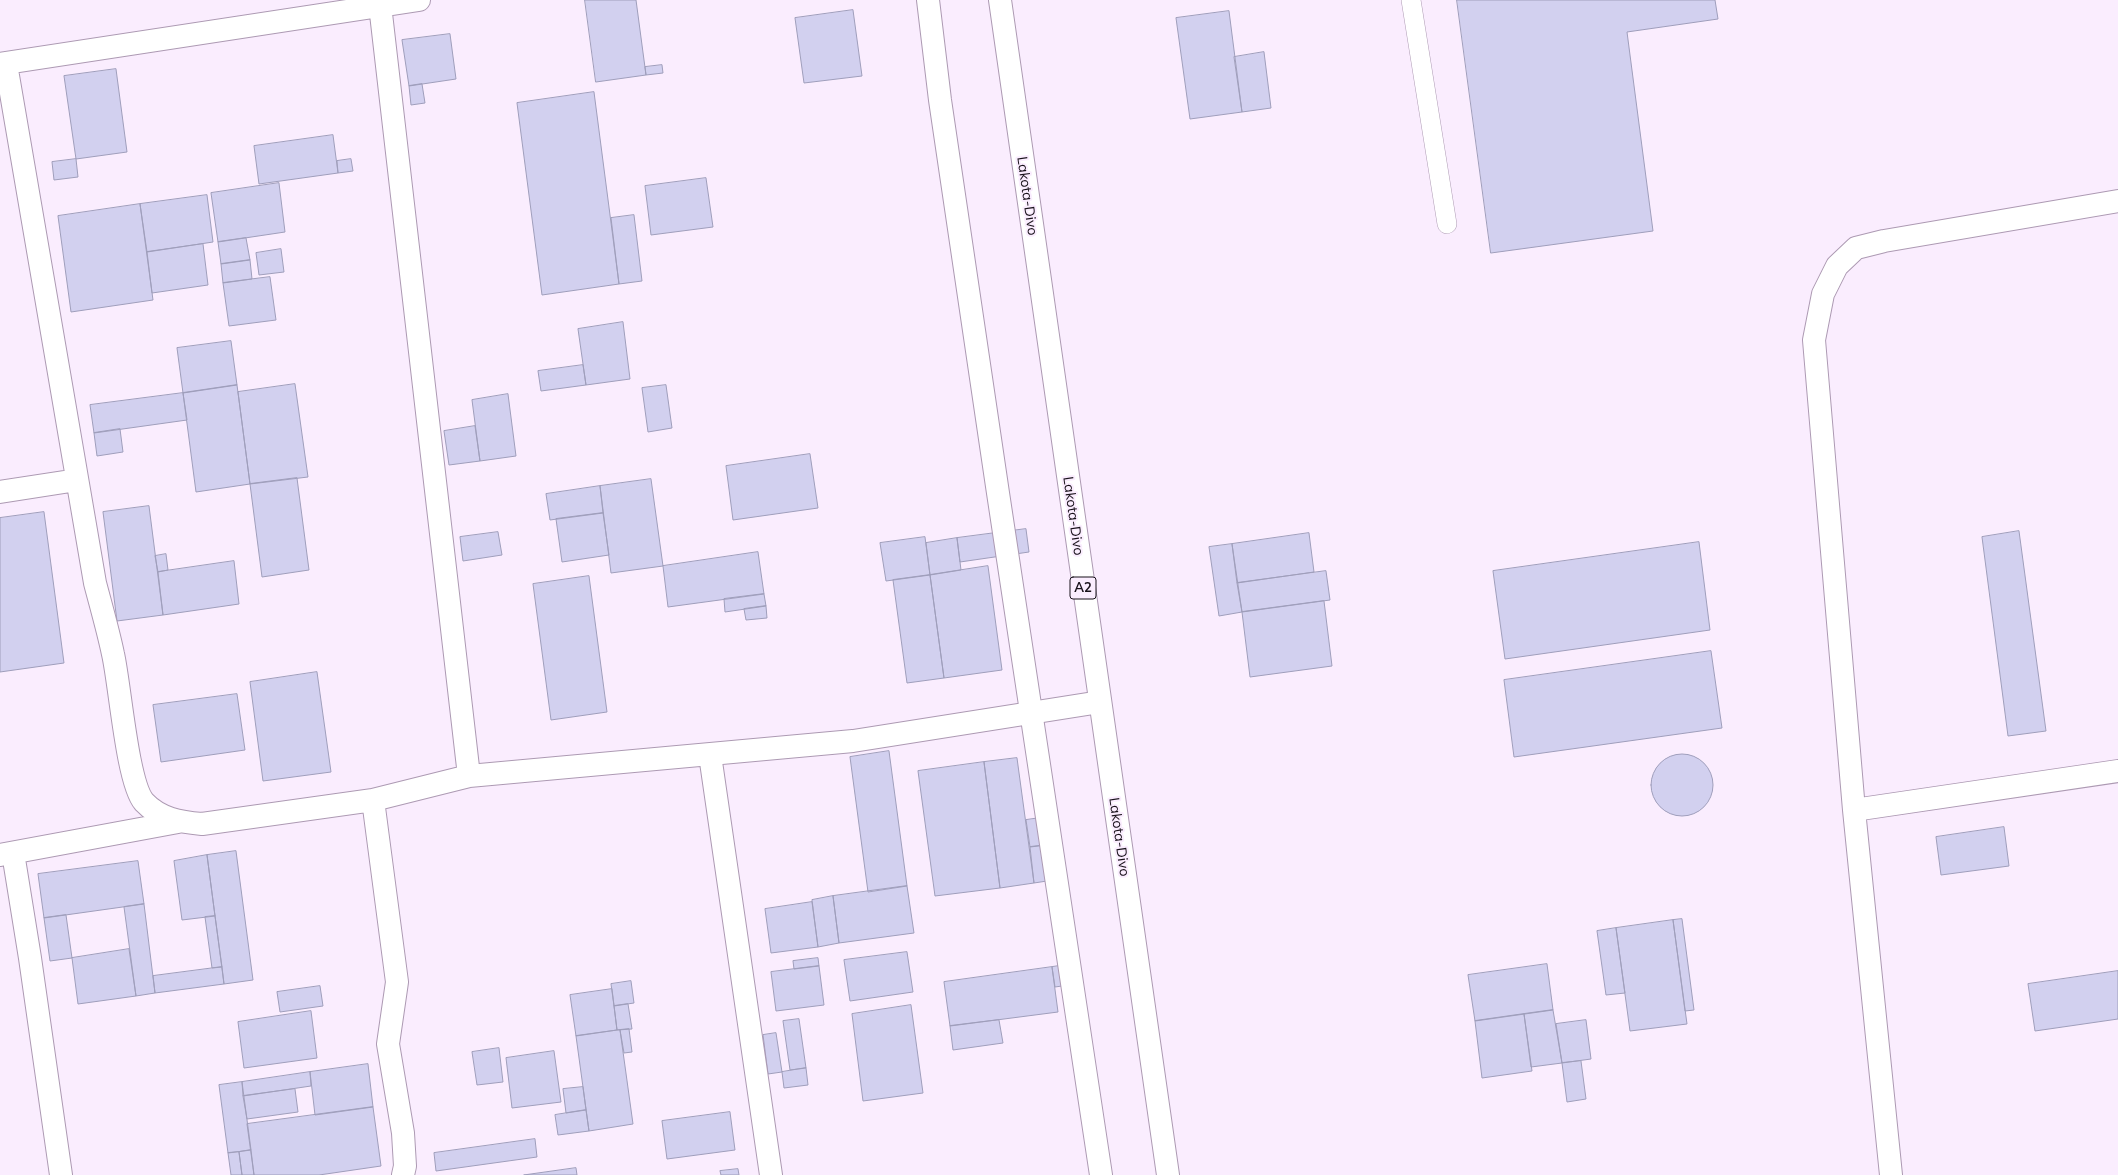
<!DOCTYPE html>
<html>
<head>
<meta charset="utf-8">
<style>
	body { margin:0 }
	canvas { display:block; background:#faedfe }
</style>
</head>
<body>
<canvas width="2118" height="1175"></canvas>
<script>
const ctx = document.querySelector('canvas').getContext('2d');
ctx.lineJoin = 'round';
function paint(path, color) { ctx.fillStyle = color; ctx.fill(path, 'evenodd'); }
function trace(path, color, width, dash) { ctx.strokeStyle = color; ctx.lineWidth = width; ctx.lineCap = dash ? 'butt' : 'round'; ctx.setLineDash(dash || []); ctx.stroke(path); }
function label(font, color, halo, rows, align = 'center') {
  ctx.font = font + ' Mulish,sans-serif'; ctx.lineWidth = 4; ctx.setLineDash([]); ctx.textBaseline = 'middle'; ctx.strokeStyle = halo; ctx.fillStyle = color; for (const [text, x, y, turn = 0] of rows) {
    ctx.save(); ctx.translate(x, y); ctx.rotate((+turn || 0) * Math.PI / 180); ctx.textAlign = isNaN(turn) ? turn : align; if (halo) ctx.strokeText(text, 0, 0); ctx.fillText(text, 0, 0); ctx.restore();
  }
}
const building = new Path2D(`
	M 585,0 L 636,0 L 646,75 L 596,82 Z
	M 1457,0 L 1715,0 L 1718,19 L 1627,32 L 1653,231 L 1491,253 Z
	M 853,10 L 862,76 L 804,83 L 795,18 Z
	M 1229,11 L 1242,112 L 1190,119 L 1176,18 Z
	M 450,34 L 456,79 L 409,86 L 402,40 Z
	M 1264,52 L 1271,108 L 1242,112 L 1234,57 Z
	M 662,65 L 663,73 L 646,75 L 645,67 Z
	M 116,69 L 127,152 L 76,159 L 64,76 Z
	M 422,84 L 425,103 L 411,105 L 409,86 Z
	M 594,92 L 619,284 L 542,295 L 517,103 Z
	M 333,135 L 338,173 L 259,184 L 254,146 Z
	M 76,159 L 78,177 L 54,180 L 52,162 Z
	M 351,159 L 353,171 L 338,173 L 337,161 Z
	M 706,178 L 713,227 L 651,235 L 645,186 Z
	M 279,183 L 285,232 L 218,242 L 211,193 Z
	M 207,195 L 213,242 L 147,252 L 140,204 Z
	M 140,204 L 153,300 L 71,312 L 58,216 Z
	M 634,215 L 642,281 L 619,284 L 611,218 Z
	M 246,238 L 250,260 L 221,264 L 218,242 Z
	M 203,244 L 208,285 L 152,293 L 147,252 Z
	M 281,249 L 284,272 L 259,275 L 256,253 Z
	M 250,260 L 252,279 L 223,283 L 221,264 Z
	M 270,277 L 276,320 L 229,326 L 223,283 Z
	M 623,322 L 630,379 L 586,385 L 578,329 Z
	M 231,341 L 237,385 L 183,393 L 177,348 Z
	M 583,365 L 586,385 L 541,391 L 538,371 Z
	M 295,384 L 308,477 L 250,484 L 238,392 Z
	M 237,385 L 250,484 L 196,492 L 183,393 Z
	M 666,385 L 672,428 L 648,432 L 642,388 Z
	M 183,393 L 187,420 L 94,433 L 90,405 Z
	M 508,394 L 516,456 L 480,461 L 472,400 Z
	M 475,426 L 480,461 L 449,465 L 444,431 Z
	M 120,429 L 123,452 L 97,456 L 94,433 Z
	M 810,454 L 818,508 L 733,520 L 726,466 Z
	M 297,478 L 309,570 L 262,577 L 250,484 Z
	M 651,479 L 663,566 L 611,573 L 600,486 Z
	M 600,486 L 603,513 L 550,520 L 546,494 Z
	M 149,506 L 163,615 L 117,621 L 103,512 Z
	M 44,512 L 64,663 L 0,672 L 0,518 Z
	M 603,513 L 609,555 L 562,562 L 556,519 Z
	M 1026,529 L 1029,552 L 960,562 L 957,538 Z
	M 2019,531 L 2046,731 L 2008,736 L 1982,537 Z
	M 498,532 L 502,555 L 463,561 L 460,537 Z
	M 1309,533 L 1314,572 L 1237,583 L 1232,544 Z
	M 925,537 L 930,575 L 886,581 L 880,543 Z
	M 957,538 L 961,570 L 930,575 L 926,543 Z
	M 1699,542 L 1710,630 L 1505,659 L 1493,571 Z
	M 1232,544 L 1242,612 L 1219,616 L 1209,547 Z
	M 758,552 L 764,594 L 668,607 L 663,566 Z
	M 166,554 L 168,570 L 158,572 L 155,556 Z
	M 234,561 L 239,604 L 163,615 L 158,572 Z
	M 988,566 L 1002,670 L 944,678 L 930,575 Z
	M 1326,571 L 1330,600 L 1242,612 L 1237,583 Z
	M 930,575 L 944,678 L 907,683 L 893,580 Z
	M 589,576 L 607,712 L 551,720 L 533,584 Z
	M 764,594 L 766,606 L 725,612 L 724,599 Z
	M 1324,601 L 1332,666 L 1250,677 L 1242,612 Z
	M 766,606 L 767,618 L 746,620 L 744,609 Z
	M 1711,651 L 1722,728 L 1514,757 L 1504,680 Z
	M 317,672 L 331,772 L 263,781 L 250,682 Z
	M 237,694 L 245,750 L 161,762 L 153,705 Z
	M 889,751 L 907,886 L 868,892 L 850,757 Z
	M1651 785a31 31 0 1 1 62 0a31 31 0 1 1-62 0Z
	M 1017,758 L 1034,883 L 1000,888 L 984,762 Z
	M 984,762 L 1000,888 L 935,896 L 918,771 Z
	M 1054,816 L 1055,844 L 1030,847 L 1026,820 Z
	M 2004,827 L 2009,866 L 1941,875 L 1936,837 Z
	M 1055,844 L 1060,879 L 1034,883 L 1030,847 Z
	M 236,851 L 253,980 L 224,984 L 207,855 Z
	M 207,855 L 215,916 L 182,920 L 174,861 Z
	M 138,861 L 144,904 L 44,918 L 38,874 Z
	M 907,886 L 914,933 L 839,943 L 833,896 Z
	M 833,896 L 839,943 L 818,947 L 812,900 Z
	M 812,902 L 818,947 L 771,953 L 765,909 Z
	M 144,904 L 155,993 L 136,996 L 124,907 Z
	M 66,915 L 72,958 L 50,961 L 44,918 Z
	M 215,916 L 222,967 L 212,968 L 205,917 Z
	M 1682,919 L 1694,1010 L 1685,1011 L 1673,920 Z
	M 1673,920 L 1687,1024 L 1630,1031 L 1616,928 Z
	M 1616,928 L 1625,993 L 1606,995 L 1597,931 Z
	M 129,949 L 136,996 L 78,1004 L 72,958 Z
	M 907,952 L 913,992 L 850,1001 L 844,960 Z
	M 818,958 L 819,966 L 794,969 L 793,961 Z
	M 1073,964 L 1076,984 L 1055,987 L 1052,967 Z
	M 1547,964 L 1553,1010 L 1475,1021 L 1468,975 Z
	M 819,966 L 824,1005 L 776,1011 L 771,972 Z
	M 222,967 L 224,984 L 155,993 L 153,976 Z
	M 1052,967 L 1058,1012 L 950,1026 L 944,982 Z
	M 2118,971 L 2118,1019 L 2035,1031 L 2028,984 Z
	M 631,981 L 634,1003 L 614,1006 L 611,984 Z
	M 320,986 L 323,1006 L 280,1012 L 277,992 Z
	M 612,989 L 617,1030 L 576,1036 L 570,995 Z
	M 628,1004 L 632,1029 L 617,1030 L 614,1006 Z
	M 911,1005 L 923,1093 L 863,1101 L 852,1014 Z
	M 1553,1010 L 1562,1063 L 1531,1067 L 1524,1014 Z
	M 311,1011 L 317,1058 L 244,1068 L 238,1022 Z
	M 1524,1014 L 1532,1071 L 1482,1078 L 1475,1021 Z
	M 799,1019 L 806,1068 L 790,1070 L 783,1021 Z
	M 999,1020 L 1003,1043 L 953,1050 L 950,1026 Z
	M 1586,1020 L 1591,1059 L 1562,1063 L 1556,1024 Z
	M 629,1029 L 632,1052 L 624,1053 L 620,1030 Z
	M 620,1030 L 633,1124 L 589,1131 L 576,1036 Z
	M 776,1033 L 782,1072 L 768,1074 L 763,1035 Z
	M 499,1048 L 503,1082 L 477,1085 L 472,1052 Z
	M 554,1051 L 561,1102 L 512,1108 L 506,1058 Z
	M 1581,1061 L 1586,1099 L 1567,1102 L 1562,1063 Z
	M 368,1064 L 373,1107 L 315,1115 L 310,1072 Z
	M 806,1068 L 808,1085 L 784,1088 L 782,1072 Z
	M 310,1072 L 311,1086 L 243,1096 L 242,1082 Z
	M 242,1082 L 251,1150 L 228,1153 L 219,1085 Z
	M 583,1087 L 586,1110 L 566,1113 L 563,1089 Z
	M 295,1089 L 298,1112 L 247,1119 L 243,1096 Z
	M 373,1107 L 381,1166 L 319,1175 L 254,1175 L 247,1124 Z
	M 586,1110 L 589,1131 L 558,1135 L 555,1115 Z
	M 730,1112 L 735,1150 L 667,1159 L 662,1121 Z
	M 535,1139 L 537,1157 L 436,1171 L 434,1153 Z
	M 251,1150 L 254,1175 L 242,1175 L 239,1152 Z
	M 239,1152 L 242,1175 L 231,1175 L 228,1153 Z
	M 576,1168 L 577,1175 L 524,1175 Z
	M 738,1169 L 739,1175 L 721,1175 L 720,1171 Z`);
paint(building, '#d2d0ef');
trace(building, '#9f9ebb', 1);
const lane = new Path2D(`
	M 1411,0 L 1447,224`);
const street = new Path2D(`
	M 380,5 L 469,776
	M 0,64 L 419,0
	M 6,64 L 95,583 C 101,606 108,630 113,654 C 120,684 127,782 144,802 C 160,819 180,822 202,824 L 373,800 L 469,776 L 853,741 L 1100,702
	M 0,492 L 77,480
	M 710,755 L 771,1175
	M 373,800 L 397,982 L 388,1044 L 403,1133 L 405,1166 L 403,1175
	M 1854,810 L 2118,771
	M 13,853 L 30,958 L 61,1175
	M 0,855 L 178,822
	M 1891,1175 L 1854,810 L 1814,340 L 1823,294 L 1837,266 L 1856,248 L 1884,241 L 2118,201`);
const primary = new Path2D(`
	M 928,0 L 940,100 L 998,493 L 1101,1175
	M 1000,0 L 1168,1175`);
trace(lane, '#ad9ab3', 20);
trace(street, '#ad9ab3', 24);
trace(primary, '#ad9ab3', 24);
trace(lane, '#fff', 19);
trace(street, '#fff', 22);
trace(primary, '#fff', 22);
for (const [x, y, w] of [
	[1083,588,26]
]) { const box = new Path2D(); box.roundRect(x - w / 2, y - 11, w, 22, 3); ctx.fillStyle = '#faedfe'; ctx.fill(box); trace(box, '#171019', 1); }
label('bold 13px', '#171019', null, [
	["A2",1083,588]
]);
label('14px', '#171019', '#faedfe', [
	["Lakota-Divo",1027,196,82],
	["Lakota-Divo",1073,516,82],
	["Lakota-Divo",1119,837,82]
]);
</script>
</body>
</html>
